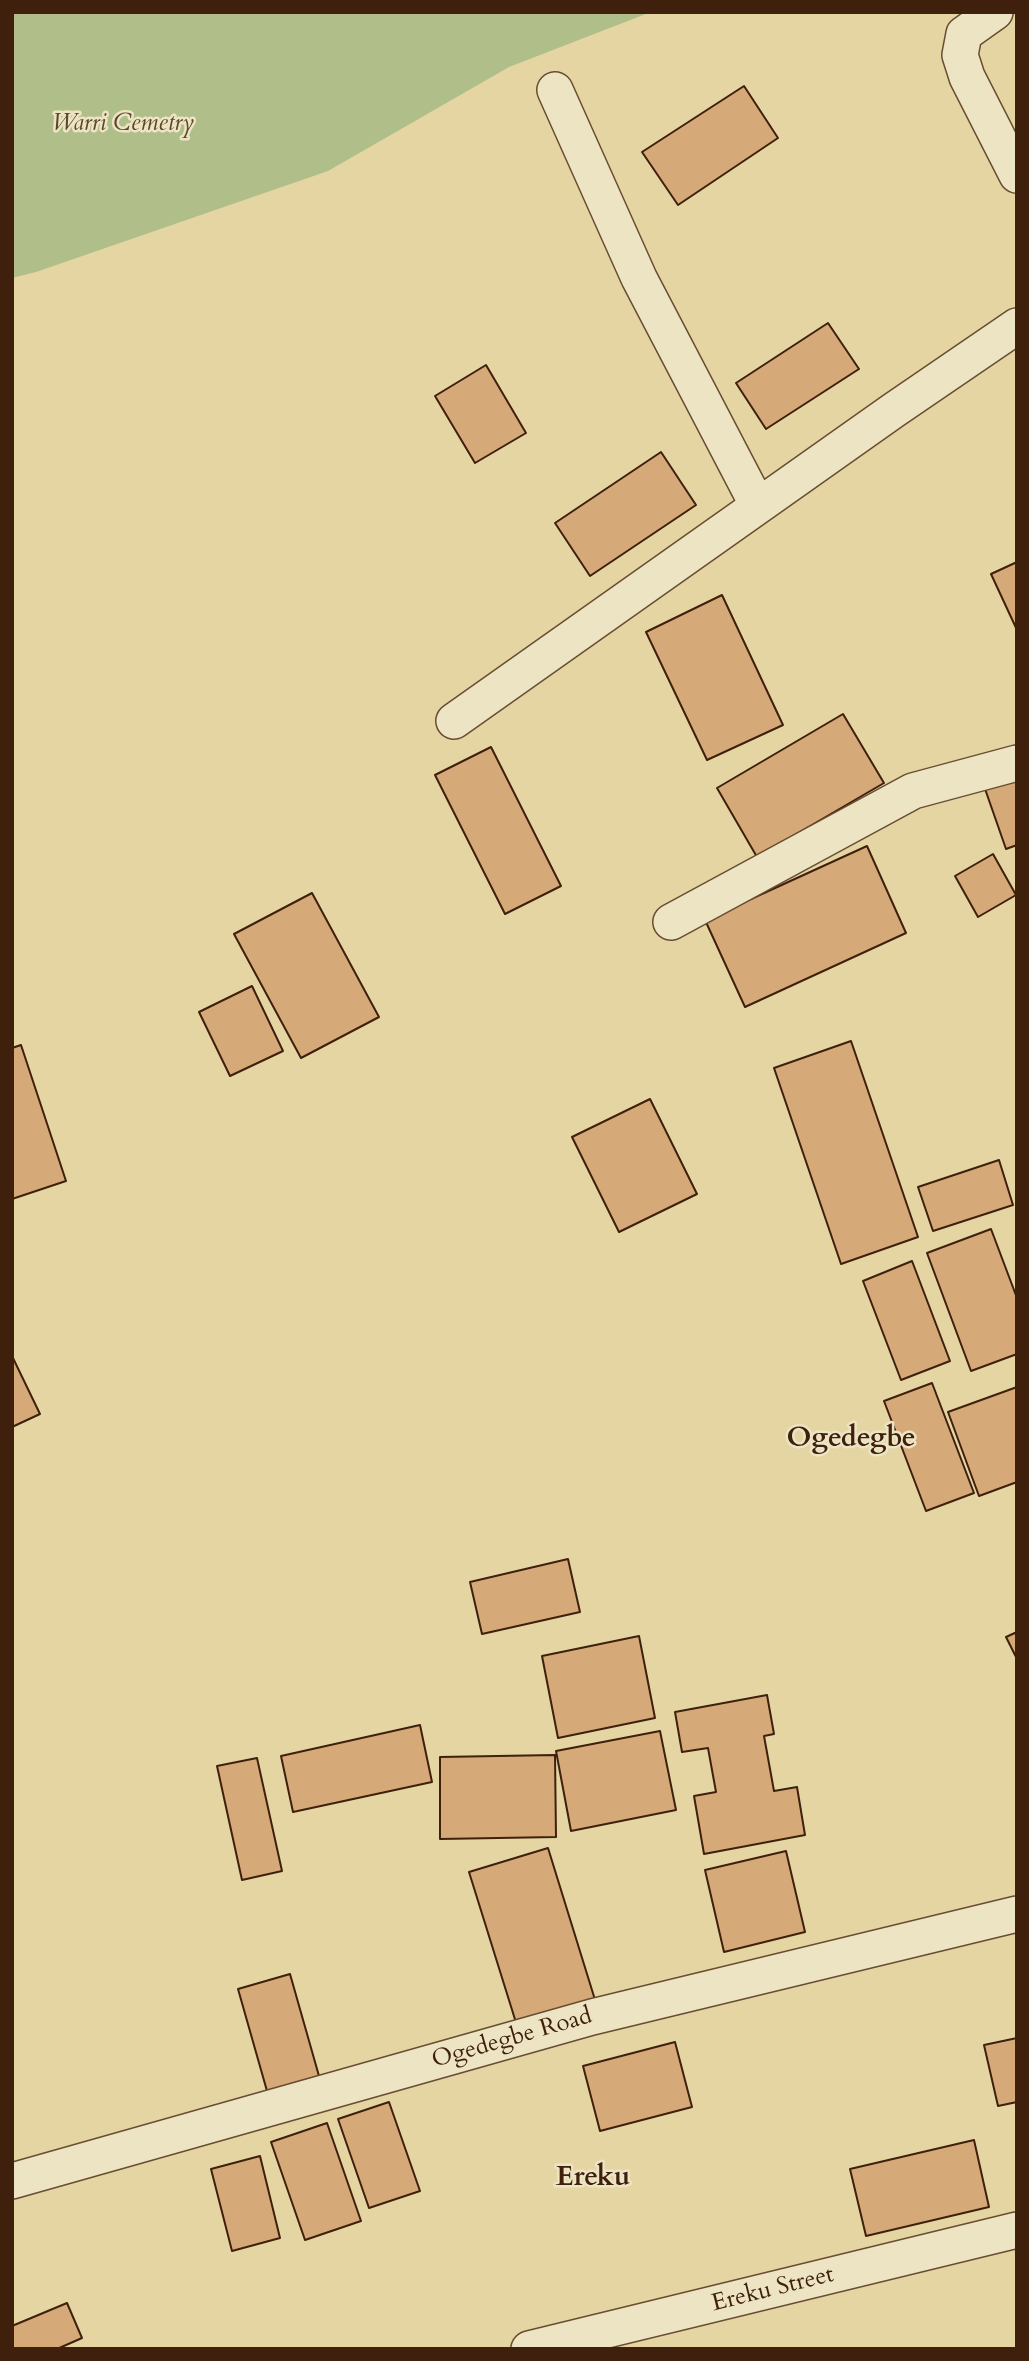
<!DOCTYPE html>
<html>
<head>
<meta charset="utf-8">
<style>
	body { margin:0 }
	#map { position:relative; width:1029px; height:2361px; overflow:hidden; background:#e4d5a3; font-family:Cardo,serif }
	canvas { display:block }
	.frame { position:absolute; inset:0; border:14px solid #3f200d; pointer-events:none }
</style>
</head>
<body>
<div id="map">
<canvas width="1029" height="2361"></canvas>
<div class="frame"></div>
</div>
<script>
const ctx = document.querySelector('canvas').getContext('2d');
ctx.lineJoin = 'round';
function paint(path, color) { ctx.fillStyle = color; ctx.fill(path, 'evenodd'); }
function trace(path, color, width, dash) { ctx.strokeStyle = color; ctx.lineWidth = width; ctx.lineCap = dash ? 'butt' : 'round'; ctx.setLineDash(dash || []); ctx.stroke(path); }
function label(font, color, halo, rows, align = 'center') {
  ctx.font = font + ' Cardo,serif'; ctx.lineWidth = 5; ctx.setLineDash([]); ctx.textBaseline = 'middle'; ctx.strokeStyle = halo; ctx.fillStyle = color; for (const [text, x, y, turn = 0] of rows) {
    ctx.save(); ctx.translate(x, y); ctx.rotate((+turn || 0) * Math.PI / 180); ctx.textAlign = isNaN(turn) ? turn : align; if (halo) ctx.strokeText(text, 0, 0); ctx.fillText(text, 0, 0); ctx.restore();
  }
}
paint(new Path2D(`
	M 12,12 L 651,12 L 509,67 L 328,171 L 36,272 L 12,278 Z`), '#b0be89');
const building = new Path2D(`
	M 744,86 L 778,138 L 678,205 L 642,152 Z
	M 828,323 L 859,369 L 766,429 L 736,383 Z
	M 486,365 L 526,433 L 475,463 L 435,396 Z
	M 661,452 L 696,505 L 590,576 L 555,523 Z
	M 1017,562 L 1017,630 L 991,574 Z
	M 722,595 L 783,725 L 707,760 L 646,632 Z
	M 843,714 L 884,783 L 757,857 L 717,788 Z
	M 491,747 L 561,886 L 505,914 L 435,775 Z
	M 1017,774 L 1017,845 L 1006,849 L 984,786 Z
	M 867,846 L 906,933 L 745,1007 L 705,920 Z
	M 993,854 L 1016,895 L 978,917 L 955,876 Z
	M 312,893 L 379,1017 L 301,1058 L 234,934 Z
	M 252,986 L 283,1051 L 230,1076 L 199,1012 Z
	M 851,1041 L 918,1237 L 841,1264 L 774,1068 Z
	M 21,1045 L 66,1181 L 12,1199 L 12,1048 Z
	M 650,1099 L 697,1194 L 619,1232 L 572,1137 Z
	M 999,1160 L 1013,1205 L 933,1231 L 918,1187 Z
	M 991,1229 L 1017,1298 L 1017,1354 L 971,1371 L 927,1253 Z
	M 912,1261 L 950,1361 L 901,1380 L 863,1281 Z
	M 12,1356 L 40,1414 L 12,1427 Z
	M 932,1383 L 974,1493 L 926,1511 L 884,1401 Z
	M 1017,1387 L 1017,1482 L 979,1496 L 948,1412 Z
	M 568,1559 L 580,1612 L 482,1634 L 470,1582 Z
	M 1017,1632 L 1017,1659 L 1006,1637 Z
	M 639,1636 L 655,1718 L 558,1738 L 542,1656 Z
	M 767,1695 L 774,1734 L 764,1736 L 774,1791 L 797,1787 L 805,1835 L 704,1854 L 694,1796 L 716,1792 L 708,1748 L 682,1752 L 675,1712 Z
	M 420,1725 L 432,1782 L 293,1812 L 281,1756 Z
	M 660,1731 L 676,1810 L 571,1831 L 556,1751 Z
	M 555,1755 L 556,1837 L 440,1839 L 440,1757 Z
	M 257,1758 L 282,1871 L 242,1880 L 217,1766 Z
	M 548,1848 L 596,2003 L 518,2029 L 469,1872 Z
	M 786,1851 L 805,1932 L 724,1952 L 705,1870 Z
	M 290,1974 L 319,2076 L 267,2091 L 238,1989 Z
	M 1017,2038 L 1017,2102 L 998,2106 L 984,2045 Z
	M 675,2042 L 692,2107 L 600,2131 L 583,2066 Z
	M 389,2102 L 420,2191 L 369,2208 L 338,2119 Z
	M 327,2123 L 361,2221 L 305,2240 L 271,2142 Z
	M 974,2140 L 989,2207 L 866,2236 L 850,2169 Z
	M 260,2156 L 280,2238 L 232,2251 L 211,2169 Z
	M 67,2303 L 82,2338 L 57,2349 L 12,2349 L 12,2326 Z`);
paint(building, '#d6a978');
trace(building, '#3f200d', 2);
const street = new Path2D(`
	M 995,12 L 964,34 L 960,55 L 967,77 L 1017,175
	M 555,90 L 639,278 L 758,506
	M 454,721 L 894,410 L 1017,326
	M 671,922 L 913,791 L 1017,763
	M 12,2181 L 592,2017 L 1017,1914
	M 529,2349 L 1017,2230`);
trace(street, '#684d32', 38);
trace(street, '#ede4c3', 35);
label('italic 24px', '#5b482c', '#ede4c3', [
	["Warri Cemetry",123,124]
]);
label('24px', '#3f200d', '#ede4c3', [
	["Ogedegbe Road",512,2039,-16],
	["Ereku Street",773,2290,-14]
]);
label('bold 28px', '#3f200d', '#ede4c3', [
	["Ogedegbe",851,1440],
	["Ereku",593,2179]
]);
</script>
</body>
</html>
